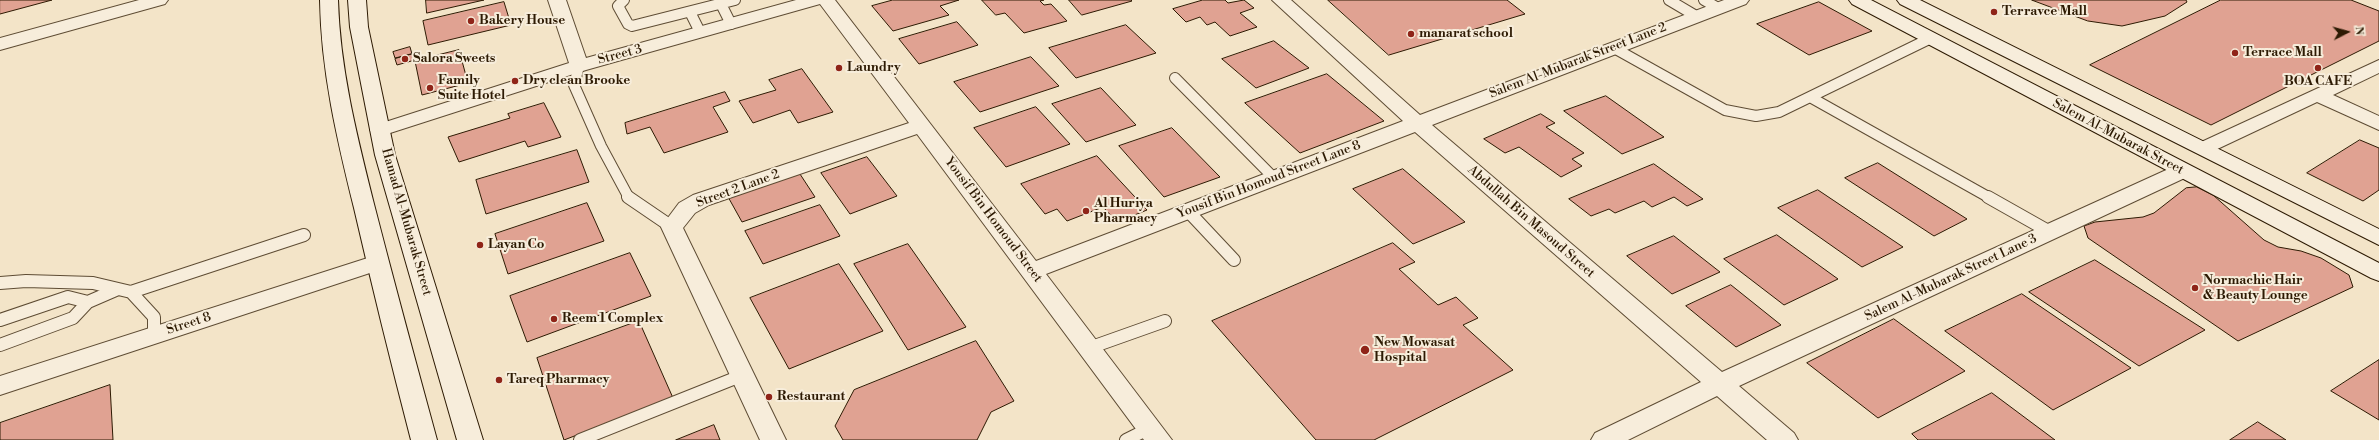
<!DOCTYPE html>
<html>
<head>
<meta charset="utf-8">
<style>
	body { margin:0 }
	#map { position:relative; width:2379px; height:440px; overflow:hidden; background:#f3e4c8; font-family:"Libre Bodoni",serif }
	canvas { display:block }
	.north { position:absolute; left:2327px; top:12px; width:40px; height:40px; -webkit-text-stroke:3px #f7eddb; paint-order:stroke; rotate:84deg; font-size:11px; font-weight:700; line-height:16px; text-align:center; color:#2d1a03 }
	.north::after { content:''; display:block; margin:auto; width:14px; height:18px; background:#2d1a03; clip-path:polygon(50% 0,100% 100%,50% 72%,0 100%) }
</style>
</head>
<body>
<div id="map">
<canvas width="2379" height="440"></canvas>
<div class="north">N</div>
</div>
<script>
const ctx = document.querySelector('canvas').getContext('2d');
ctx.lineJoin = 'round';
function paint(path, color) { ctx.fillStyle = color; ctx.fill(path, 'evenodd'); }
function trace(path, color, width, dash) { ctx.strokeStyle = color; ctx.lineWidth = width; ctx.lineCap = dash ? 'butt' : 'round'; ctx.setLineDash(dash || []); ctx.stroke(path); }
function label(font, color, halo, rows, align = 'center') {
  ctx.font = font + ' "Libre Bodoni",serif'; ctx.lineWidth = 4; ctx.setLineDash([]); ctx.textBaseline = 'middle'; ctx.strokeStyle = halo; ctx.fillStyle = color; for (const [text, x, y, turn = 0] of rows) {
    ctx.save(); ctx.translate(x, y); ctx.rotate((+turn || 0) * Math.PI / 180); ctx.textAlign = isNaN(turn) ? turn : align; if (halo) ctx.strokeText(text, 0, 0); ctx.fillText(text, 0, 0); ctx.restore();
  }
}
const building = new Path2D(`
	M 0,0 L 52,0 L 0,14 Z
	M 426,0 L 484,0 L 427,13 Z
	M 893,0 L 959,0 L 940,6 L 949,15 L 893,31 L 872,6 Z
	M 982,0 L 1044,0 L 1040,1 L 1044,5 L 1051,4 L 1067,21 L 1024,33 L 1005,13 L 996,15 Z
	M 1069,0 L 1131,0 L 1132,1 L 1082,15 Z
	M 1203,0 L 1225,0 L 1228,3 L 1244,0 L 1254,8 L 1240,13 L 1257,27 L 1230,36 L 1215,22 L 1207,25 L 1200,17 L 1186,22 L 1173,9 Z
	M 1328,0 L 1507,0 L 1525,14 L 1389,55 Z
	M 2032,0 L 2186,0 L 2187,2 L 2165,16 L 2122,26 L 2088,21 Z
	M 2221,0 L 2351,0 L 2379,11 L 2379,41 L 2211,125 L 2090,65 Z
	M 504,2 L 511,25 L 428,45 L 423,21 Z
	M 1819,2 L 1872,31 L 1809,55 L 1757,24 Z
	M 957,22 L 978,45 L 919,64 L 899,39 Z
	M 1126,25 L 1156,53 L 1076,78 L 1049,48 Z
	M 1274,41 L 1309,68 L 1256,88 L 1222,59 Z
	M 410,47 L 412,54 L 395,58 L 393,52 Z
	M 459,50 L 468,83 L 422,95 L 415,61 Z
	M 412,54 L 415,60 L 397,65 L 395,59 Z
	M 1031,57 L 1059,86 L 980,112 L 954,82 Z
	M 802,69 L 833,112 L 798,123 L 790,110 L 753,123 L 739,101 L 776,90 L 769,80 Z
	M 1327,74 L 1384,121 L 1300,153 L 1245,103 Z
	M 1101,88 L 1136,125 L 1086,142 L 1052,104 Z
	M 725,92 L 730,101 L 713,107 L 728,132 L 664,153 L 650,127 L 627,134 L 625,123 Z
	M 1606,96 L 1664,137 L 1622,154 L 1564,111 Z
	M 544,103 L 561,137 L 528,147 L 525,141 L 459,162 L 448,137 L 510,118 L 508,114 Z
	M 1036,107 L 1070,144 L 1006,167 L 974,128 Z
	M 1541,114 L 1555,123 L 1546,127 L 1584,153 L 1572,159 L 1582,166 L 1561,177 L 1519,147 L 1505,153 L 1484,139 Z
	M 1172,128 L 1220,177 L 1164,197 L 1119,146 Z
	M 2360,140 L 2379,148 L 2379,190 L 2363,201 L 2307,173 Z
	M 577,150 L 589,182 L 486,214 L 476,180 Z
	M 1097,156 L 1147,210 L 1117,222 L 1103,207 L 1067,221 L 1057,209 L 1045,214 L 1021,184 Z
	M 867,157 L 897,196 L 850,214 L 821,173 Z
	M 1878,163 L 1967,219 L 1934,236 L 1845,178 Z
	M 1654,164 L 1703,199 L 1687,206 L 1674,197 L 1652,207 L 1644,201 L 1615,213 L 1609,209 L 1591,216 L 1569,199 Z
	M 1403,169 L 1465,222 L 1413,244 L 1353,189 Z
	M 798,171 L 815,197 L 742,222 L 727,195 Z
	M 2197,187 L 2213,195 L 2264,240 L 2278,247 L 2301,251 L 2321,258 L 2349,275 L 2353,287 L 2238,341 L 2088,238 L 2084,226 L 2095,222 L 2143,217 L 2154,213 L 2186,188 Z
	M 1818,190 L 1903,247 L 1862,267 L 1778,208 Z
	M 587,203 L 604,241 L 508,274 L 495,234 Z
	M 820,205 L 840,236 L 763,264 L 745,231 Z
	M 1777,235 L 1838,279 L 1784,305 L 1724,259 Z
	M 1674,236 L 1720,272 L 1672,294 L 1627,256 Z
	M 1393,243 L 1415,262 L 1399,269 L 1438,305 L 1456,297 L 1478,318 L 1463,325 L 1513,370 L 1374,440 L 1316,440 L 1212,321 Z
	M 908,244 L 966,327 L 908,350 L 854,264 Z
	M 630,253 L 651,296 L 527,342 L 510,296 Z
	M 2095,260 L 2205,330 L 2139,366 L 2029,292 Z
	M 839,264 L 883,331 L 789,369 L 750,298 Z
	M 1731,285 L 1781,325 L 1736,347 L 1686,306 Z
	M 2022,294 L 2131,368 L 2053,410 L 1945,331 Z
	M 1894,319 L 1965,371 L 1878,418 L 1807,363 Z
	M 639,321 L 673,398 L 564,440 L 537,358 Z
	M 976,341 L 1014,401 L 991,412 L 977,440 L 843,440 L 835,426 L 854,390 Z
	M 2379,360 L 2379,420 L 2331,391 Z
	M 110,385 L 113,440 L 0,440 L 0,423 Z
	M 1992,393 L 2055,440 L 1918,440 L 1912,434 Z
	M 2258,422 L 2286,440 L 2230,440 Z
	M 714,425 L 720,440 L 676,440 Z`);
paint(building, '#e0a292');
trace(building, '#2d1a03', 1);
const laneFar1 = new Path2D(`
	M 624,0 L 618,6 L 628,24 L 632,26 L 735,0
	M 1669,0 L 1696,16
	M 1704,0 L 1718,8
	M 721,4 L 731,24
	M 690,12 L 700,32
	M 1614,48 L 1725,110 L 1756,116 L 1779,112 L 1931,38
	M 579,66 L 574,85 L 601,146 L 629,198
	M 1175,78 L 1274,178
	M 1810,97 L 1990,198`);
const lane = new Path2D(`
	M 628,197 L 672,227
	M 1988,197 L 2050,232
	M 1188,211 L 1234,260
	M 0,283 L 26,281 L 93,283 L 131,292 L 154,317 L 154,336
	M 131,292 L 304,235
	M 0,320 L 68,297 L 88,302
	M 0,345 L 73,318 L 88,302 L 118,289
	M 1089,348 L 1165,321
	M 580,440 L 743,375
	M 1126,440 L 1150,428`);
const street = new Path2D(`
	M 139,0 L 168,0 L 165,4 L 0,50 L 0,38 Z
	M 548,0 L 566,0 L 586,58 L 796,0 L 835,0 L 1036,261 L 1403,121 L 1272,0 L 1291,0 L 1420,115 L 1724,0 L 1749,0 L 1746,4 L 1432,125 L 1722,372 L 2175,166 L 2182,165 L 2189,166 L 2193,171 L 2189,176 L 1739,386 L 1794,433 L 1798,440 L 1767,440 L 1717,396 L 1628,440 L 1591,440 L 1595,433 L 1701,382 L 1415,132 L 1046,274 L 1172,440 L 1144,440 L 917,134 L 709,205 L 695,213 L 683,228 L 786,440 L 760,440 L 661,227 L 679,203 L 693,195 L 909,123 L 820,4 L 586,70 L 387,134 L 380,136 L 373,134 L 370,130 L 373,126 L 569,63 Z
	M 2379,60 L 2379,73 L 2333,95 L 2379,116 L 2379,130 L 2317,102 L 2211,152 L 2204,154 L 2197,152 L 2194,148 L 2197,144 Z
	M 377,255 L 385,258 L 388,263 L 385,268 L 0,395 L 0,376 Z`);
const secondary = new Path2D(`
	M 320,0 L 338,0 C 340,71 358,140 375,208 C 395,286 416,363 437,440 L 411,440 C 391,363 372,286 354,208 C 337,139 321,71 320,0 Z
	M 348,0 L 366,0 L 368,27 L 395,155 L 483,440 L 457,440 L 375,155 L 350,27 Z
	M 1849,0 L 1871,0 L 2379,263 L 2379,281 L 2371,278 L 1852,4 Z
	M 1897,0 L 1920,0 L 2379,229 L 2379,245 L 1900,4 Z`);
trace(laneFar1, '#5e4c34', 12);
trace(lane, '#5e4c34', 14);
trace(street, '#5e4c34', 2);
trace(secondary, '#2d1a03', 2);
trace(laneFar1, '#f7eddb', 10);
trace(lane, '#f7eddb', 12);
paint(street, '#f7eddb');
paint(secondary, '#f7eddb');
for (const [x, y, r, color] of [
	[1994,12,4,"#8f2418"],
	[471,21,4,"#8f2418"],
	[1411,34,4,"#8f2418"],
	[2235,53,4,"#8f2418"],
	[405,59,4,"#8f2418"],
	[839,68,4,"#8f2418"],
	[2318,68,4,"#8f2418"],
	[515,81,4,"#8f2418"],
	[430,88,4,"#8f2418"],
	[1086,211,4,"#8f2418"],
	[480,245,4,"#8f2418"],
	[2195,288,4,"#8f2418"],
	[554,319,4,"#8f2418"],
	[1365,350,5,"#8f2418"],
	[499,380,4,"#8f2418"],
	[769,397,4,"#8f2418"]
]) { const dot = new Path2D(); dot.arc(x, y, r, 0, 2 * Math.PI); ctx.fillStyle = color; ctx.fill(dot); trace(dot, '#f7eddb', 1.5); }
label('bold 13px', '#2d1a03', '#f7eddb', [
	["Terravce Mall",2002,12],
	["Bakery House",479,21],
	["manarat school",1419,34],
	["Terrace Mall",2243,53],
	["Salora Sweets",413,59],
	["Laundry",847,68],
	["Family",438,81],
	["Suite Hotel",438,96],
	["Dry clean Brooke",523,81],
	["BOA CAFE",2318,82,"center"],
	["Al Huriya",1094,204],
	["Pharmacy",1094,219],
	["Layan Co",488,245],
	["Normachic Hair",2203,281],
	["& Beauty Lounge",2203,296],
	["Reem 1 Complex",562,319],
	["New Mowasat",1374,343],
	["Hospital",1374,358],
	["Tareq Pharmacy",507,380],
	["Restaurant",777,397]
], 'left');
label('13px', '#2d1a03', '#f7eddb', [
	["Street 3",620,55,-15],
	["Salem Al-Mubarak Street Lane 2",1578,61,-21],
	["Salem Al-Mubarak Street",2118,137,28],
	["Yousif Bin Homoud Street Lane 8",1269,180,-21],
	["Street 2 Lane 2",738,189,-20],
	["Yousif Bin Homoud Street",993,220,53],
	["Hamad Al-Mubarak Street",406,222,74],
	["Abdullah Bin Masoud Street",1531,222,41],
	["Salem Al-Mubarak Street Lane 3",1951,278,-25],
	["Street 8",189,324,-18]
]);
</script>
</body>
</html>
